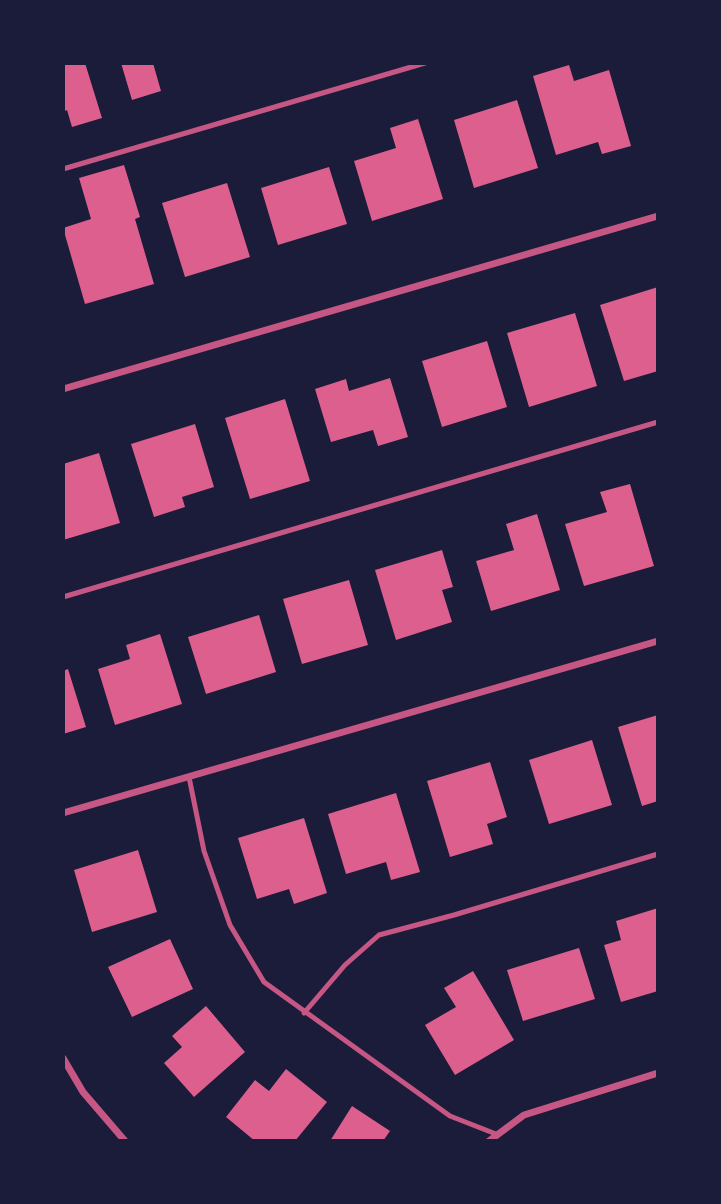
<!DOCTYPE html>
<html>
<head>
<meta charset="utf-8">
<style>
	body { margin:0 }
	#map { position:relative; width:721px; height:1204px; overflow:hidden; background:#1b1b3a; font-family:"Roboto Condensed",sans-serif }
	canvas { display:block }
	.frame { position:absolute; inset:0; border:65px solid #1b1b3a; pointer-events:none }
</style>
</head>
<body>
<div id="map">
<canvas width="721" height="1204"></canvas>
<div class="frame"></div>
</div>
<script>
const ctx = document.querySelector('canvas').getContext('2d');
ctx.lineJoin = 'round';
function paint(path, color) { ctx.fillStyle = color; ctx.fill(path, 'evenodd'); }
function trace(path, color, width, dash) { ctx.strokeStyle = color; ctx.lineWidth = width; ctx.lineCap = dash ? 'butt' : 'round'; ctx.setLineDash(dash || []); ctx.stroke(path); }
paint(new Path2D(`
	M 63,63 L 85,63 L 102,118 L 72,127 L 67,110 L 63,112 Z
	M 121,63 L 153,63 L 161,91 L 132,100 Z
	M 569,65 L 574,81 L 609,70 L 631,146 L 602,154 L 598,142 L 556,155 L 533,76 Z
	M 517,100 L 538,168 L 474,188 L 454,120 Z
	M 418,119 L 443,199 L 372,221 L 354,161 L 396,148 L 390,128 Z
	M 124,165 L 140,217 L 135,219 L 154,284 L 85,304 L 63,228 L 91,219 L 79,178 Z
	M 329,167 L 347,224 L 278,245 L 261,188 Z
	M 227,183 L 250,257 L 185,277 L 162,203 Z
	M 658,287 L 658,371 L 624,381 L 600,305 Z
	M 575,313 L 597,386 L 529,407 L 507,333 Z
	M 487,341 L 507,407 L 442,427 L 422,361 Z
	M 390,378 L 408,437 L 378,446 L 373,430 L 331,442 L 315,389 L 346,379 L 349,391 Z
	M 285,399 L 310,481 L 250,499 L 225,418 Z
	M 195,424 L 214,487 L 182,497 L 185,507 L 154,517 L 131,444 Z
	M 99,453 L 120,523 L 63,540 L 63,464 Z
	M 630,484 L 654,566 L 584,586 L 565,524 L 607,512 L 600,492 Z
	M 537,514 L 560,590 L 491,611 L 476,561 L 514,550 L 506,524 Z
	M 442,550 L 453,587 L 442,590 L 452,622 L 396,640 L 375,570 Z
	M 349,580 L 368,645 L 302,664 L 283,599 Z
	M 259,615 L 276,672 L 206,694 L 188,637 Z
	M 160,634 L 182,704 L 115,725 L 98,669 L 130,659 L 126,645 Z
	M 68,669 L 86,727 L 63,734 L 63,671 Z
	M 658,715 L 658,801 L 642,806 L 618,727 Z
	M 592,740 L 612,805 L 549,824 L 529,760 Z
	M 490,762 L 507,817 L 487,824 L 493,844 L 450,857 L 427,781 Z
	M 396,793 L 420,872 L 391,880 L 386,862 L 346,874 L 328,814 Z
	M 304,818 L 327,893 L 294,904 L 289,889 L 257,899 L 238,838 Z
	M 138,850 L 157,912 L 92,932 L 74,870 Z
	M 658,908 L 658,991 L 621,1002 L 604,945 L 621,940 L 616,921 Z
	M 170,939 L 193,989 L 132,1017 L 108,967 Z
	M 579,948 L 595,999 L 523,1021 L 507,970 Z
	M 473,971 L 514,1040 L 455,1075 L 425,1025 L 456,1007 L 444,988 Z
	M 206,1006 L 245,1052 L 194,1097 L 164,1063 L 182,1047 L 172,1036 Z
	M 286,1069 L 327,1102 L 295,1141 L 255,1141 L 226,1117 L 255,1080 L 269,1091 Z
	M 352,1106 L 390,1131 L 383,1141 L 330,1141 Z`), '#dd5f8e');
trace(new Path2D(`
	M 63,169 L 425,63
	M 63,597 L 658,422
	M 189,777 L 204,851 L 230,925 L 264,982 L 450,1116 L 496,1134
	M 304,1013 L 345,965 L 379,935 L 454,915 L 658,854`), '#c65784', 5);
trace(new Path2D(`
	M 63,389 L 658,216
	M 63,813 L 658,641
	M 63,1058 L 83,1092 L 125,1141
	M 489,1141 L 524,1115 L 658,1073`), '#c65784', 7);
</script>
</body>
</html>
